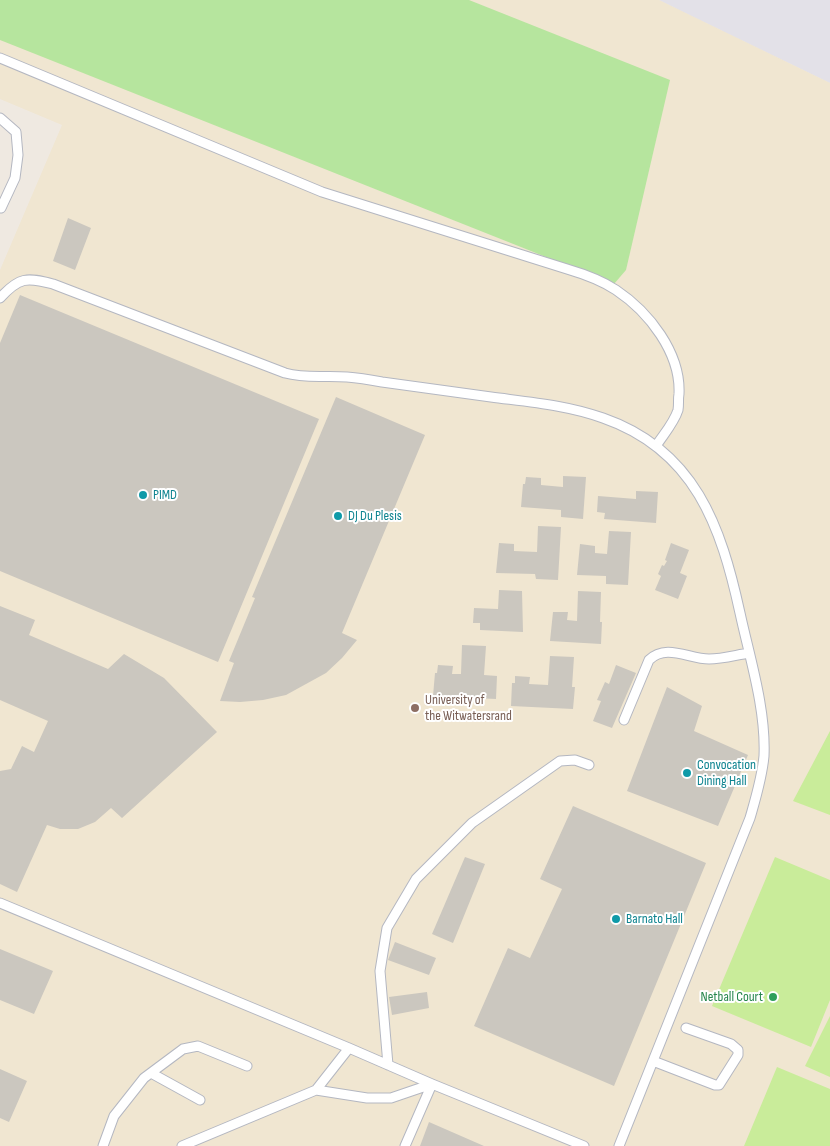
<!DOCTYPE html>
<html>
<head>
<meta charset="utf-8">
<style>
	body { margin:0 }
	canvas { display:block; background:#efe9e1 }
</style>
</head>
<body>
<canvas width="830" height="1146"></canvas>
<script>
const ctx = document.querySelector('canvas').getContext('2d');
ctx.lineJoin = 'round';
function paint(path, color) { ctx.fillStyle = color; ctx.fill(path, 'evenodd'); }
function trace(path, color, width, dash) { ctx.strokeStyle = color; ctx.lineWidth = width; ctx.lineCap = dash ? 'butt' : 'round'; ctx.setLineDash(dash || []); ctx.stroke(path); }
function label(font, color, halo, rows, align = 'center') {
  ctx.font = font + ' "Sofia Sans Condensed",sans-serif'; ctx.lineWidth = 4; ctx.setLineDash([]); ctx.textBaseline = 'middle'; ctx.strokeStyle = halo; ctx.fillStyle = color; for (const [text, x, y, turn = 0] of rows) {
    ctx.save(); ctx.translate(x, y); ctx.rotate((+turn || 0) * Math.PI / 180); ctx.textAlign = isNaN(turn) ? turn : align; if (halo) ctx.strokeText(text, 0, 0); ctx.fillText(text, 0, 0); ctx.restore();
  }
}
paint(new Path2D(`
	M 659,0 L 830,0 L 830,83 L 681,11 Z`), '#e3e1e8');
paint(new Path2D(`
	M 0,0 L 659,0 L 830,83 L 830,1146 L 0,1146 L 0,270 L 62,125 L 0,99 Z`), '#f0e6d1');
paint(new Path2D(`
	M 0,0 L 469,0 L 670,80 L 626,270 L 614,284 L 0,40 Z`), '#b6e59e');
paint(new Path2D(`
	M 830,731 L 830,815 L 793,801 Z
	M 775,857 L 830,880 L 830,1000 L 811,1047 L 712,1006 Z
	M 830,1016 L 830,1077 L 805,1066 Z
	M 777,1067 L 830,1089 L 830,1146 L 744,1146 Z`), '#c9ec9a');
paint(new Path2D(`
	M 68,218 L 91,228 L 75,270 L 53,261 Z
	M 20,295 L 319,419 L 218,662 L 0,571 L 0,343 Z
	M 336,397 L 425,435 L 342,633 L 357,640 L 342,658 L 326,673 L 286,695 L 263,700 L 240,702 L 220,701 L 234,663 L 229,661 L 255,598 L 252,597 Z
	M 563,476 L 586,477 L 583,519 L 561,517 L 561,510 L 521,507 L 523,484 L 525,484 L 526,477 L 541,478 L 541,485 L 563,487 Z
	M 636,491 L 658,492 L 656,523 L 604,519 L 605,513 L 597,512 L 598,496 L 636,499 Z
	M 538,526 L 561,527 L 558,580 L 536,579 L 535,574 L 496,573 L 499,543 L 514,544 L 514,551 L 537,552 Z
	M 609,531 L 631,532 L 628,585 L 606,584 L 606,576 L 577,575 L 580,544 L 595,546 L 595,553 L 607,554 Z
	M 671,543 L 689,550 L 680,573 L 687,576 L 678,599 L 655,590 L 661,576 L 658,574 L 662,565 L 664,566 L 667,561 L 665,560 Z
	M 499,590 L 522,591 L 523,632 L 480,630 L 480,623 L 473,623 L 474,608 L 498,609 Z
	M 578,591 L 601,592 L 600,622 L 602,622 L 601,644 L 550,641 L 553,612 L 568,612 L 567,620 L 577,621 Z
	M 0,606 L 35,620 L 29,635 L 108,669 L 124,654 L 164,678 L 217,732 L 122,818 L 111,808 L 95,822 L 78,829 L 60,829 L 47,825 L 17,892 L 0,884 L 0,771 L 11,769 L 22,746 L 34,752 L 48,721 L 0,700 Z
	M 462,645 L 486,646 L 484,675 L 497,676 L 496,699 L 433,696 L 435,673 L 437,673 L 438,665 L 453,666 L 452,674 L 461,674 Z
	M 550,656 L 574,657 L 572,687 L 575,687 L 573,709 L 511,706 L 512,683 L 515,683 L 515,676 L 530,677 L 529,684 L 548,685 Z
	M 616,665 L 636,673 L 612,728 L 593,721 L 601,701 L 597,700 L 605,682 L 609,684 Z
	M 667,687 L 702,706 L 694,731 L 748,755 L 718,826 L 627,791 Z
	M 573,806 L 706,863 L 614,1086 L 474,1026 L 508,948 L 530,958 L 562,889 L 540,879 Z
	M 465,857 L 485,864 L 453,943 L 432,934 Z
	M 395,942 L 436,958 L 429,975 L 388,960 Z
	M 0,949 L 53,971 L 34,1014 L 0,1000 Z
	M 427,992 L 429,1008 L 392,1015 L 389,997 Z
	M 0,1069 L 27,1081 L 9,1122 L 0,1118 Z
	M 429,1122 L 484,1146 L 420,1146 Z`), '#cbc7bf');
const lane = new Path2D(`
	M 0,58 L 322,192 L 567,269 C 584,274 601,280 616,290 C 649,312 681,353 679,394 C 678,399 679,405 678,410 C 674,423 663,435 656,446
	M 0,118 L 16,132 L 18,155 L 15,178 L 1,208
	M 0,298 C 19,277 27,277 53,284 L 285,373 C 307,379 325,375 347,377 C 359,378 371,380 382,382 C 419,387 455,392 491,397 C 529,402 567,405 603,418 C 695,450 721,526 740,613 C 750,659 766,709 764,756 C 762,778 756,797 750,818 L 619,1146
	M 624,720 L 649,660 C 666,643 689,659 709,659 C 722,659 736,655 749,653
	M 0,903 L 349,1048 L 432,1084 L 584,1146
	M 653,1061 L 715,1085 L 719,1085 L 738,1055 L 738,1050 L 731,1044 L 686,1028
	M 388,1065 L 380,971 L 387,928 L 416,879 L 472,823 L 560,761 L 575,760 L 589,765
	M 151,1073 L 200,1100
	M 316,1090 L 349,1048
	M 103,1146 L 114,1116 L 144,1078 L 183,1049 L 198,1046 L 247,1066
	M 182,1146 L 316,1090 L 367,1098 L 391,1098 L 432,1084
	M 405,1146 L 432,1084`);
trace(lane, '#b4b7c1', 11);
trace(lane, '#fff', 9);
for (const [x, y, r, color] of [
	[143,495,5,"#0f9aa8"],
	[338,516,5,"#0f9aa8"],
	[415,708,5,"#8d6e63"],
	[687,773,5,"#0f9aa8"],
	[616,919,5,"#0f9aa8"],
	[773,997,5,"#2e9e5b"]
]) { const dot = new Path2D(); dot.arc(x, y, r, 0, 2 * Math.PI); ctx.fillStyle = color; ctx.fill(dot); trace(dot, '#fff', 2); }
label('14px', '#0d838f', '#fff', [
	["PIMD",153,495],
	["DJ Du Plesis",348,516],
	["Convocation",697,765],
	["Dining Hall",697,781],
	["Barnato Hall",626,919]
], 'left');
label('14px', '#785e54', '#fff', [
	["University of",425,700],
	["the Witwatersrand",425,716]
], 'left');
label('14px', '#27864d', '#fff', [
	["Netball Court",763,997]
], 'right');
</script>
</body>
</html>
